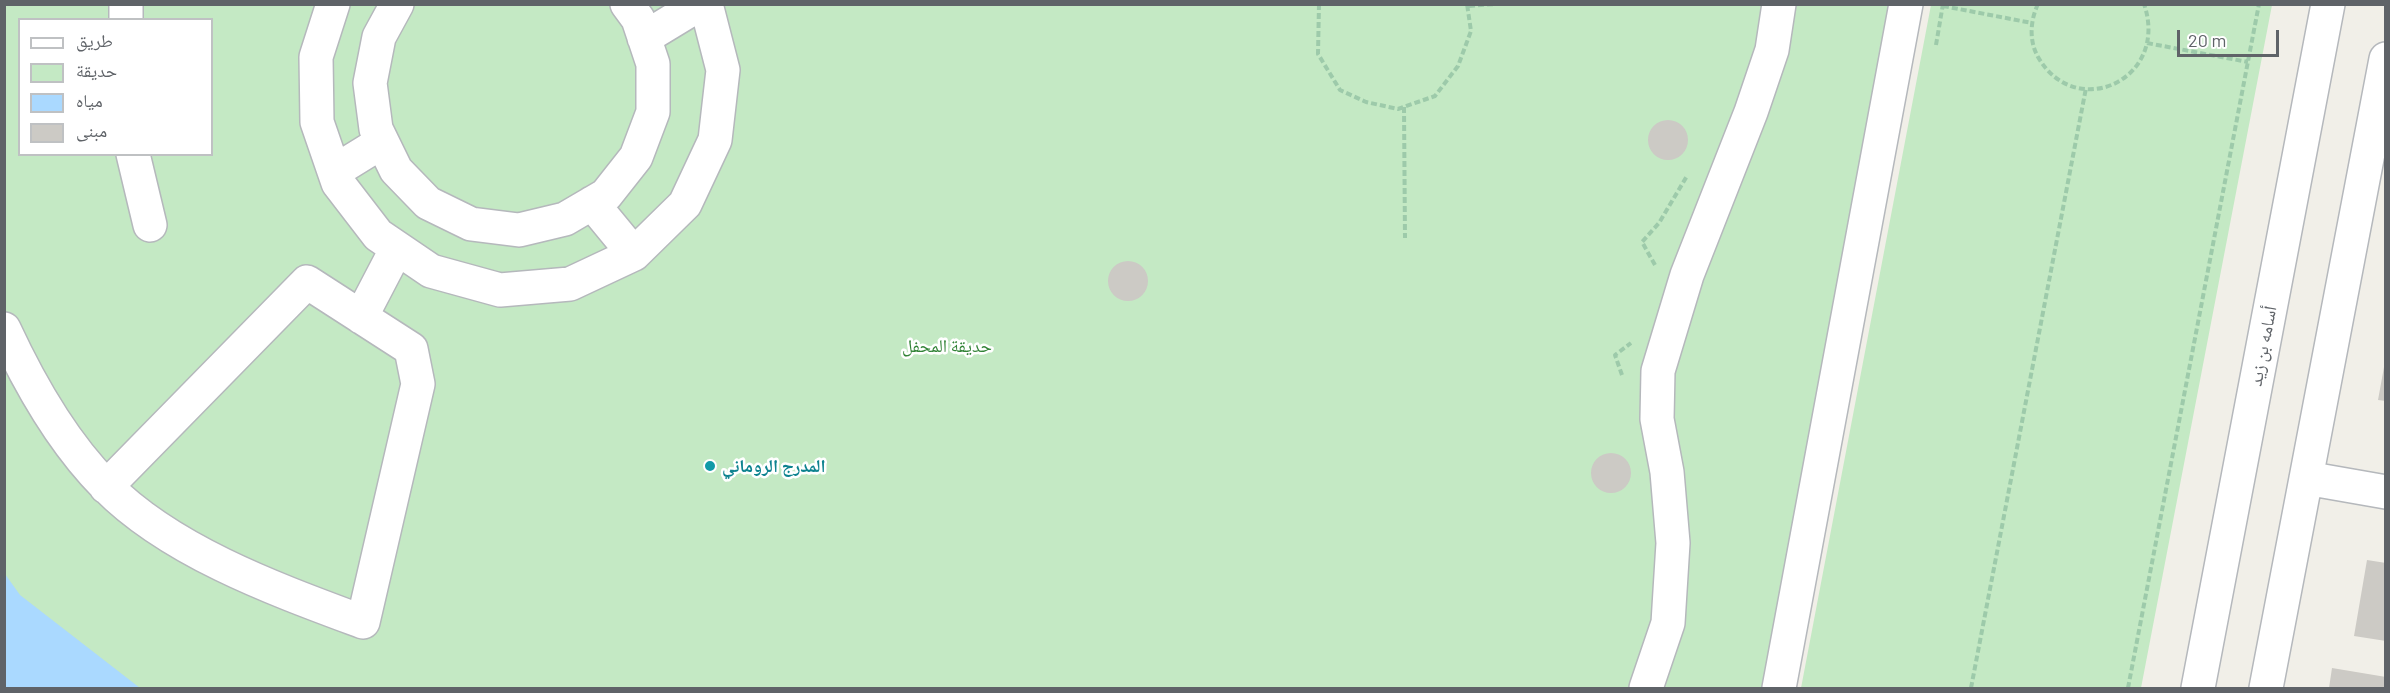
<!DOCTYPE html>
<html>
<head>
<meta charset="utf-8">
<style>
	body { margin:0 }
	#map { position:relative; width:2390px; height:693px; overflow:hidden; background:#f1efe8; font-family:Barlow,"Noto Naskh Arabic",sans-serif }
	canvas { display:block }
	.frame { position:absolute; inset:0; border:6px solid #5f6368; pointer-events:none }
	.legend { position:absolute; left:18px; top:18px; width:195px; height:138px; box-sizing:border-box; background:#fff; border:2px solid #bfc1c3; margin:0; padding:8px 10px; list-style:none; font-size:18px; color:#5f6368 }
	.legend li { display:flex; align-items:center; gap:12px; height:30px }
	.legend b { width:30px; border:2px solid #bfc1c3 }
	.scale { position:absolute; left:2177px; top:30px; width:102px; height:27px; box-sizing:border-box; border:3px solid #5f6368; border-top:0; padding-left:8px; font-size:18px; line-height:21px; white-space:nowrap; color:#5f6368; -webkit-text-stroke:4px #fff; paint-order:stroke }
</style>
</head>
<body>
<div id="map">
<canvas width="2390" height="693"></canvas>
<div class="frame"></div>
<ul class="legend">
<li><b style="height:8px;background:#fff"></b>طريق</li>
<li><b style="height:16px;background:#c4e9c4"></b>حديقة</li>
<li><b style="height:16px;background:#aad9ff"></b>مياه</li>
<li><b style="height:16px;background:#cccac5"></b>مبنى</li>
</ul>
<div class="scale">20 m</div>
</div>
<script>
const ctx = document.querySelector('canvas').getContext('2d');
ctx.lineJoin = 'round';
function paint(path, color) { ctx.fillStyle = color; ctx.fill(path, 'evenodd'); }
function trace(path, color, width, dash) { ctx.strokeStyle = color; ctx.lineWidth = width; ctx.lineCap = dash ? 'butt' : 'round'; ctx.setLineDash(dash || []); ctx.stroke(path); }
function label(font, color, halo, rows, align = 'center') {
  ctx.font = font + ' Barlow,"Noto Naskh Arabic",sans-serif'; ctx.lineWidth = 5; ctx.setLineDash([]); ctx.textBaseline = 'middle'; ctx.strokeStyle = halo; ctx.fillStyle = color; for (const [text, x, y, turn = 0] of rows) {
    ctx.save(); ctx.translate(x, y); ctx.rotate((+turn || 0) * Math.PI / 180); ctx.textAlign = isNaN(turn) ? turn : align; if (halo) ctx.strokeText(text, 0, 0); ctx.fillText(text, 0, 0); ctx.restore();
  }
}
paint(new Path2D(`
	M 4,5 L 1890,5 L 1762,688 L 5,688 ZM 20,20 L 212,20 L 212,154 L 20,154 Z
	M 1931,5 L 2272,5 L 2141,688 L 1801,688 Z`), '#c4e9c4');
paint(new Path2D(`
	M 5,574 L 20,595 L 140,688 L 5,688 Z`), '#aad9ff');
paint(new Path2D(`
	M1648 140a20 20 0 1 1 40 0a20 20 0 1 1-40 0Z
	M1108 281a20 20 0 1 1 40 0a20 20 0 1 1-40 0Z
	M 2384,367 L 2386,367 L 2386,401 L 2378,400 Z
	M1591 473a20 20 0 1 1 40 0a20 20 0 1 1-40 0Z
	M 2367,560 L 2386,563 L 2386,641 L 2354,636 Z
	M 2332,668 L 2386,677 L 2386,688 L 2329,688 Z`), '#cccac5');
const minor = new Path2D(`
	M 333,4 L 316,57 L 317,122 L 338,183 L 378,235 L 431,271 L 500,290 L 570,284 L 634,254 L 685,204 L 715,140 L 723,70 L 706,4
	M 397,4 L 379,37 L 370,83 L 376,129 L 396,170 L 428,203 L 471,224 L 519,230 L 565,219 L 606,195 L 636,157 L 653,112 L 653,64 L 638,19 L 627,4
	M 126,20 L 126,4
	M 644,38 L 700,4
	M 133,154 L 150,225
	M 335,171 L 382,142
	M 592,203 L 634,254
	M 361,317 L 397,248
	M 4,329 C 29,383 63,443 106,486 C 171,552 277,590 363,622 L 418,384 L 411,349 L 307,282 L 106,487
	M 2306,478 L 2386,492
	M 1646,688 L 1668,623 L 1673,543 L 1667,472 L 1657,419 L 1658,371 L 1687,275 L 1751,112 L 1772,50 L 1779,4
	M 1779,688 L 1906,4
	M 2198,688 L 2328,4
	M 2266,688 L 2386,59`);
trace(minor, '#b5b8bc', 36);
trace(new Path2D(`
	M 1319,4 L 1318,54 L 1340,90 L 1366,102 L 1398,109 L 1435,96 L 1458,66 L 1471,31 L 1467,4
	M 2038,4 C 2030,21 2029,41 2038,57 C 2076,123 2170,79 2144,4
	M 1469,6 L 1495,4
	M 1943,6 L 2032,23
	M 2147,43 L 2248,62
	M 1936,45 L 1943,4
	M 1404,107 L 1405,238
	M 1655,265 L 1642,242 L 1659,223 L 1687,176
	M 1622,375 L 1615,355 L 1631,343
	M 1971,688 L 2086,88
	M 2128,688 L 2259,4`), '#9dcaaa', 4, [6, 3]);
trace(minor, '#fff', 33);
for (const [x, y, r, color] of [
	[710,466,6,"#0f9aa8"]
]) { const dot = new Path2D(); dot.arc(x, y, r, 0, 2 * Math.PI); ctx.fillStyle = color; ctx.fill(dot); trace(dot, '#fff', 2); }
label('18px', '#328337', '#fff', [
	["حديقة المحفل",947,346]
]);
label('18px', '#5f6368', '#fff', [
	["أسامه بن زيد",2263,346,-79]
]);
label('bold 18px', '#0d838f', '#fff', [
	["المدرج الروماني",722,466]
], 'left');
</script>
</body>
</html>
